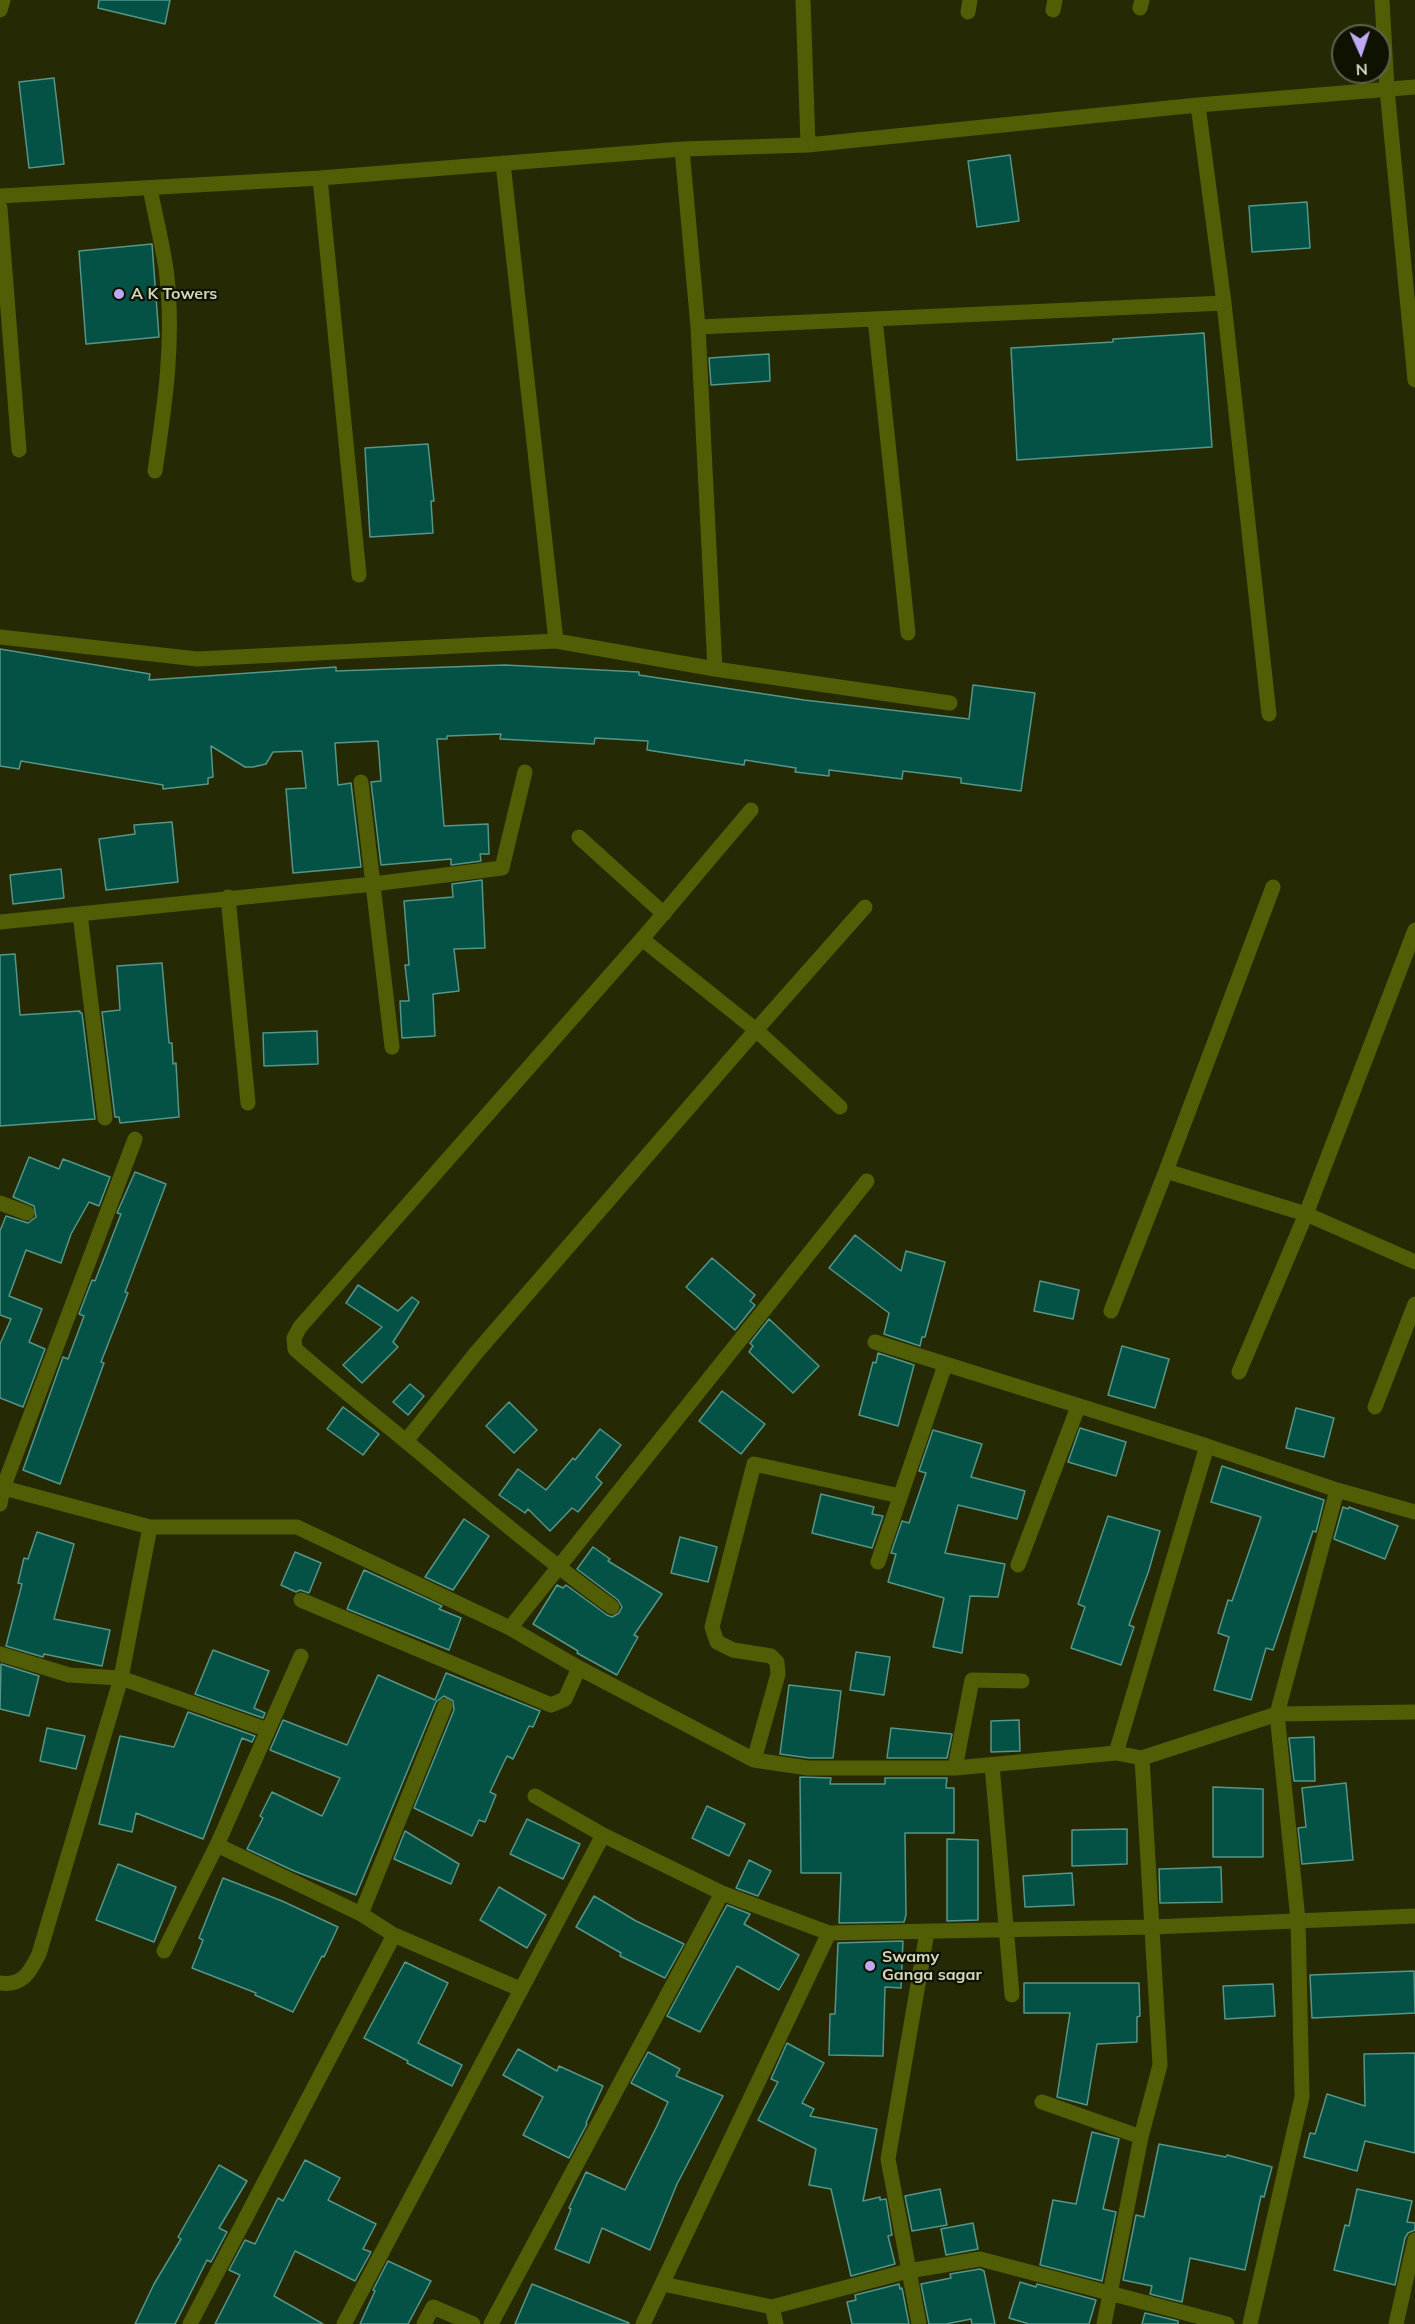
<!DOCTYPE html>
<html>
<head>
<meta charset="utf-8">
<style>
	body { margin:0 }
	#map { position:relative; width:1415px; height:2324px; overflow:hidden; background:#252a05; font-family:Mulish,sans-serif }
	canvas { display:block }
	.north { position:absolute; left:1331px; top:24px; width:60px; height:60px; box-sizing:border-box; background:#0f1201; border:2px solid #5d614d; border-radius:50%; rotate:177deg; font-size:16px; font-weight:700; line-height:24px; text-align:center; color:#d1d8be }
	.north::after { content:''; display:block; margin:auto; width:21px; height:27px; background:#bfa8f4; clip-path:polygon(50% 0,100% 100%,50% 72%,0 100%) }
</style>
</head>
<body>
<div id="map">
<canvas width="1415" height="2324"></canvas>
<div class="north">N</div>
</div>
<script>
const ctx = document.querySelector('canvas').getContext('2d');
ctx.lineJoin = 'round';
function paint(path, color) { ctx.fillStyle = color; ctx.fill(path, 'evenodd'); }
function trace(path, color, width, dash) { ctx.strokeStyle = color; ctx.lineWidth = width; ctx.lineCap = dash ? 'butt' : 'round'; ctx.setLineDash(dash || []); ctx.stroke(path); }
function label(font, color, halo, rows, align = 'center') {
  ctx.font = font + ' Mulish,sans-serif'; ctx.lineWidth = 4.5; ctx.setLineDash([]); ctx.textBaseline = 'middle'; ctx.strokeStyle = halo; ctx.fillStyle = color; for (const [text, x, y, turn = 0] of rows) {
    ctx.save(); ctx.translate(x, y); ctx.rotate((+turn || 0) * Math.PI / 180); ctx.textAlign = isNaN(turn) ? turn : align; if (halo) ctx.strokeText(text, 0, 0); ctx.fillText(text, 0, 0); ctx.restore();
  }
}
const building = new Path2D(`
	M 99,0 L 170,0 L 165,24 L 98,8 Z
	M 54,78 L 64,164 L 29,168 L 19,82 Z
	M 1010,155 L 1019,221 L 977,227 L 968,161 Z
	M 1307,202 L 1310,248 L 1252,252 L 1249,206 Z
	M 152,244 L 159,337 L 86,344 L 79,251 Z
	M 1204,333 L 1212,447 L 1017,460 L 1011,348 L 1113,342 L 1113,339 Z
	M 769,354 L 770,381 L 711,385 L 709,358 Z
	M 428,444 L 434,501 L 431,501 L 433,533 L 370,537 L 365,448 Z
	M 0,649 L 150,674 L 149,680 L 336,667 L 336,671 L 505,665 L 639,672 L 639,675 L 804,700 L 969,719 L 973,685 L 1035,693 L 1021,791 L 961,783 L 961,778 L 903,771 L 902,779 L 829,770 L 829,776 L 795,772 L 796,768 L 745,760 L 744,765 L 647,750 L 648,741 L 595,738 L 594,744 L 500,739 L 501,734 L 447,736 L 447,739 L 437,739 L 444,826 L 488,824 L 489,854 L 480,854 L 481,861 L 451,865 L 451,859 L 381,865 L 371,782 L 381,781 L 378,741 L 335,743 L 338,785 L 351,783 L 361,867 L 293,873 L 286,789 L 306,788 L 302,751 L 273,752 L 266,764 L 253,767 L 245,767 L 211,746 L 213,777 L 208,778 L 208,784 L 163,789 L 163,785 L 21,761 L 19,769 L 0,766 Z
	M 172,822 L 178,882 L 106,890 L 99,839 L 135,834 L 134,825 Z
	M 61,869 L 64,898 L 13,904 L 10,875 Z
	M 482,880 L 485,948 L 454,949 L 459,991 L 433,994 L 435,1036 L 402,1038 L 400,1001 L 409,1001 L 405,965 L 409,965 L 404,901 L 453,897 L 452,884 Z
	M 15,954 L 20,1015 L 80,1011 L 80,1013 L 82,1013 L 95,1119 L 0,1126 L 0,955 Z
	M 162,963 L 169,1043 L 172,1043 L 173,1064 L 176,1063 L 179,1117 L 120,1123 L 119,1117 L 115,1117 L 102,1012 L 120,1010 L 117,966 Z
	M 317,1031 L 318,1064 L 264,1066 L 263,1033 Z
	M 29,1157 L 59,1169 L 63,1159 L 110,1177 L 99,1206 L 89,1202 L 71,1234 L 61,1263 L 26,1250 L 9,1296 L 42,1309 L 29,1342 L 45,1349 L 23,1407 L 0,1398 L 0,1344 L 11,1319 L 0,1315 L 0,1231 L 6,1216 L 28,1223 L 36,1217 L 34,1206 L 13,1197 Z
	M 135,1172 L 166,1184 L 125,1292 L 128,1293 L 101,1362 L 104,1363 L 60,1484 L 23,1470 L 63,1357 L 68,1359 L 84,1316 L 79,1314 L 92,1280 L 95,1281 L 121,1214 L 117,1213 Z
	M 855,1235 L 901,1271 L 906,1251 L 945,1262 L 925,1337 L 922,1337 L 920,1346 L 884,1334 L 889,1313 L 829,1268 Z
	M 712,1258 L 755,1295 L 750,1301 L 755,1305 L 735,1330 L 686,1287 Z
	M 1040,1281 L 1079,1290 L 1073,1319 L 1034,1311 Z
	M 358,1285 L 398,1311 L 412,1297 L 419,1302 L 393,1342 L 398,1347 L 362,1383 L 343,1365 L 382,1327 L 346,1303 Z
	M 769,1319 L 819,1366 L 793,1393 L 749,1352 L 753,1346 L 750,1343 Z
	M 1122,1346 L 1169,1359 L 1155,1408 L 1108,1395 Z
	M 878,1353 L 914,1365 L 898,1426 L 859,1415 L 873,1362 L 876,1363 Z
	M 410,1384 L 424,1396 L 408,1415 L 393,1402 Z
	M 722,1391 L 765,1424 L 741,1454 L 699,1421 Z
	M 509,1402 L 537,1430 L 514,1453 L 486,1426 Z
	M 343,1407 L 379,1434 L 363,1455 L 327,1429 Z
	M 1296,1408 L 1334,1418 L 1324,1457 L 1286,1448 Z
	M 1080,1428 L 1126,1442 L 1116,1476 L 1068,1462 Z
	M 600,1429 L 621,1445 L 596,1477 L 602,1483 L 578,1512 L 572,1508 L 550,1531 L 528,1509 L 525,1513 L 499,1495 L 518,1469 L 546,1490 L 573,1458 L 575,1460 Z
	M 933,1430 L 982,1444 L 971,1477 L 1025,1491 L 1017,1519 L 958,1505 L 945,1553 L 1005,1564 L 998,1597 L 970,1596 L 962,1653 L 933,1647 L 944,1598 L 888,1582 L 896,1554 L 891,1553 L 902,1521 L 909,1523 L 926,1473 L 919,1471 Z
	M 1222,1466 L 1324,1500 L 1316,1532 L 1313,1531 L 1273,1650 L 1266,1648 L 1251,1700 L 1214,1690 L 1229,1637 L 1218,1633 L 1228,1600 L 1232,1601 L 1261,1517 L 1211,1502 Z
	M 821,1494 L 874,1507 L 872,1514 L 883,1516 L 872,1548 L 812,1533 Z
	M 1343,1507 L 1348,1509 L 1349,1507 L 1398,1526 L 1385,1559 L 1334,1539 Z
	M 1108,1516 L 1160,1531 L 1149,1570 L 1129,1625 L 1134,1627 L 1121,1665 L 1071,1648 L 1085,1607 L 1078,1604 Z
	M 464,1519 L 489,1536 L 453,1590 L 425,1577 Z
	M 37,1532 L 74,1544 L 54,1619 L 110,1630 L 102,1666 L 44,1654 L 43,1657 L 6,1646 L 22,1584 L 18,1583 L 24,1558 L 28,1559 Z
	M 680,1537 L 717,1547 L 708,1582 L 671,1573 Z
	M 593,1547 L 610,1559 L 608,1561 L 662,1594 L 634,1635 L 638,1637 L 617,1675 L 577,1653 L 578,1651 L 533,1624 L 557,1585 L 563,1588 L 566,1585 L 607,1615 L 612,1617 L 619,1613 L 622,1607 L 618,1600 L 577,1569 Z
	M 295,1552 L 321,1563 L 309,1593 L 300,1590 L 296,1592 L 281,1585 Z
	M 364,1570 L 442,1606 L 439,1609 L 461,1618 L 449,1650 L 347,1609 Z
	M 213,1650 L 269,1671 L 254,1708 L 265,1713 L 263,1718 L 195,1694 Z
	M 856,1652 L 890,1657 L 884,1695 L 850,1690 Z
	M 1,1664 L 39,1676 L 29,1716 L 0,1709 Z
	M 446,1673 L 540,1711 L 533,1727 L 529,1726 L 513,1759 L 507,1756 L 490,1792 L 496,1795 L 485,1822 L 479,1820 L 472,1836 L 414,1808 L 454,1710 L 453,1701 L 444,1696 L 436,1702 L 356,1895 L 294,1871 L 247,1849 L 263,1818 L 260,1816 L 272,1792 L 322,1816 L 340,1778 L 270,1750 L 283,1720 L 347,1745 L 378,1675 L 435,1700 Z
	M 789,1685 L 841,1691 L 833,1758 L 809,1758 L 780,1754 Z
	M 188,1712 L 255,1736 L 252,1742 L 242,1738 L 203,1839 L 136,1813 L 132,1832 L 99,1824 L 120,1736 L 174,1747 Z
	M 1019,1720 L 1020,1751 L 991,1752 L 991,1721 Z
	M 47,1728 L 85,1736 L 76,1769 L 40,1761 Z
	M 891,1728 L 952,1734 L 947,1758 L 887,1758 Z
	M 1314,1737 L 1315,1781 L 1294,1781 L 1289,1738 Z
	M 800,1777 L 831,1778 L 830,1784 L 885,1784 L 885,1778 L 947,1778 L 946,1788 L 954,1788 L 954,1833 L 905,1833 L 906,1915 L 904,1922 L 839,1923 L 841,1873 L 801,1873 Z
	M 1346,1783 L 1353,1860 L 1302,1864 L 1298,1828 L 1306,1827 L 1302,1788 Z
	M 1213,1787 L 1263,1789 L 1263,1857 L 1213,1857 Z
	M 707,1806 L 745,1824 L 729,1856 L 692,1838 Z
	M 527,1819 L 580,1844 L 563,1879 L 510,1854 Z
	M 1127,1829 L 1127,1864 L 1072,1866 L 1072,1830 Z
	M 405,1831 L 459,1864 L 451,1884 L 394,1859 Z
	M 947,1839 L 978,1840 L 978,1920 L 947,1921 Z
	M 749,1860 L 771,1871 L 758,1896 L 736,1888 Z
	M 118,1864 L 176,1887 L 154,1942 L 96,1920 Z
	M 1221,1867 L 1222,1902 L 1160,1903 L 1159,1869 Z
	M 1072,1873 L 1074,1905 L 1025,1907 L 1023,1876 Z
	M 223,1878 L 282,1901 L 338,1927 L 324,1957 L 322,1956 L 293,2012 L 255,1995 L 256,1993 L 192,1968 L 203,1940 L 199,1938 Z
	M 499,1887 L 546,1915 L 527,1948 L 480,1920 Z
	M 594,1896 L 636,1921 L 684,1944 L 665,1978 L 620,1956 L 621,1953 L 576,1927 Z
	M 727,1905 L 750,1914 L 744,1924 L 799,1955 L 779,1990 L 737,1966 L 700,2032 L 667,2016 Z
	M 903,1941 L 901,1988 L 885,1987 L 883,2056 L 829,2055 L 830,2014 L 835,2014 L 838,1943 Z
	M 405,1962 L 448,1983 L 418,2043 L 462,2065 L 452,2086 L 407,2063 L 408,2061 L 364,2038 Z
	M 1414,1971 L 1415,2013 L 1312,2018 L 1310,1975 Z
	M 1024,1983 L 1139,1983 L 1140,2016 L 1137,2017 L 1137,2042 L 1097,2044 L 1087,2105 L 1057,2097 L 1070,2013 L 1024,2013 Z
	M 1273,1984 L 1275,2016 L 1225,2019 L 1223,1986 Z
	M 787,2043 L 824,2063 L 802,2103 L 814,2109 L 810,2116 L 877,2129 L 863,2201 L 880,2197 L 880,2200 L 886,2199 L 892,2235 L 888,2236 L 895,2264 L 851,2276 L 831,2189 L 809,2185 L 816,2149 L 758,2120 L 778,2082 L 771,2079 Z
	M 518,2049 L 557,2071 L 559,2066 L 603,2086 L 586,2123 L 587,2124 L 569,2158 L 523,2135 L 543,2097 L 503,2075 Z
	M 648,2052 L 680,2069 L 676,2076 L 723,2096 L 677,2184 L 650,2250 L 602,2228 L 589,2263 L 555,2249 L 571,2209 L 569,2208 L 586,2172 L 625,2190 L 656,2128 L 668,2102 L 631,2083 Z
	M 1415,2053 L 1415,2153 L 1365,2141 L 1357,2171 L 1304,2157 L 1310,2133 L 1315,2134 L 1327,2094 L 1365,2106 L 1364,2054 Z
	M 1092,2132 L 1119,2139 L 1103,2209 L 1116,2212 L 1102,2281 L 1040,2265 L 1053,2200 L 1076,2204 Z
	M 1159,2144 L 1226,2157 L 1227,2155 L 1272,2167 L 1264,2197 L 1261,2196 L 1245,2270 L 1190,2258 L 1182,2302 L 1150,2294 L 1152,2286 L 1123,2280 L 1136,2215 L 1144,2217 Z
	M 305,2160 L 340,2178 L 328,2200 L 376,2224 L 363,2249 L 371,2252 L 355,2281 L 295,2251 L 274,2296 L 323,2324 L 215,2324 L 240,2275 L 229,2270 L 245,2240 L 255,2244 L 278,2198 L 283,2201 Z
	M 219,2165 L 247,2181 L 219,2228 L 227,2232 L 211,2262 L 207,2260 L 175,2324 L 135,2324 L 154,2284 L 181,2239 L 178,2237 Z
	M 940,2189 L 947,2225 L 912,2231 L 905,2196 Z
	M 1357,2189 L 1412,2201 L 1407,2222 L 1415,2223 L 1415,2230 L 1408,2233 L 1405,2238 L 1395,2285 L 1334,2270 L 1345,2225 L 1349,2226 Z
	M 973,2223 L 978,2249 L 946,2255 L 941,2229 Z
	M 388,2261 L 431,2281 L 408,2324 L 360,2324 L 375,2291 L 373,2290 Z
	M 980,2269 L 984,2271 L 995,2324 L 972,2324 L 971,2319 L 946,2324 L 929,2324 L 921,2284 L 951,2278 L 950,2274 Z
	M 1020,2282 L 1036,2287 L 1037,2284 L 1096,2300 L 1089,2324 L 1029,2324 L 1009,2318 Z
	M 532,2284 L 629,2323 L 629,2324 L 515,2324 Z
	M 899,2284 L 900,2289 L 902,2288 L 909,2324 L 852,2324 L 847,2302 L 856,2300 L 855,2295 Z
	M 1145,2313 L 1178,2321 L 1178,2324 L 1142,2324 Z`);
paint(building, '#045245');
trace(building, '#559688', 1.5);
trace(new Path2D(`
	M 803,0 L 808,145
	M 1382,0 L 1387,89 L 1415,380
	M 1140,8 L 1142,0
	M 0,10 L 3,0
	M 1053,10 L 1055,0
	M 968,12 L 970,0
	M 1198,105 L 1224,303 L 1269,714
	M 682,149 L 698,327 L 715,669
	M 503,163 L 556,641
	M 320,178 L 359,575
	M 150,188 C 155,215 162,242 166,269 C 175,337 165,404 155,471
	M 0,196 L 320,178 L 682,149 L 808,145 L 1198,105 L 1415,87
	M 0,208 L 19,450
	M 875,319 L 908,633
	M 698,327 L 1224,303
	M 0,637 L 197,659 L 556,641 L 715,669 L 950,703
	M 361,782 L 392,1047
	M 579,837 L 664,914
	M 228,897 L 248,1103
	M 80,914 L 105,1118
	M 0,922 L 373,884 L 502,868 L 525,772
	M 642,939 L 751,810
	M 840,1107 L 756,1030 L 865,907
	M 1166,1171 L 1306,1214 L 1415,1262
	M 0,1203 L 27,1213
	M 1111,1311 L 1166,1171 L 1273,887
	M 875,1342 L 1207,1446 L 1337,1490 L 1415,1512
	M 1239,1372 L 1306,1214 L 1415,930
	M 1375,1407 L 1415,1304
	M 406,1441 L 476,1353 L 756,1030 L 642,939 L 300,1327 L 294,1338 L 295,1349 C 337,1386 382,1421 425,1457 C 486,1509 547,1560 612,1607
	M 0,1487 L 150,1527 L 297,1527 L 510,1628 L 579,1668 L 754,1760 L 808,1768 L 955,1768 L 1116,1753 L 1142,1758 L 1277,1714 L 1415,1712
	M 0,1504 L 3,1488 L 135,1139
	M 878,1562 L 945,1365
	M 1018,1565 L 1078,1407
	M 301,1600 L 551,1705 L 565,1699 L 579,1668
	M 510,1628 L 867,1181
	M 0,1654 L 69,1675 L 121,1678 L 268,1730
	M 1116,1753 L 1207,1446
	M 754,1760 L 778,1674 L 777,1662 L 771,1656 L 733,1650 L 717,1642 L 712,1627 L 754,1464 L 900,1496
	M 992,1765 L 1012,1995
	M 955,1768 L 972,1680 L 1022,1681
	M 535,1796 L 603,1835 L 722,1893 L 829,1933 L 1152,1927 L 1415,1916
	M 217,1845 L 361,1914 L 394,1935 L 520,1989
	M 361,1914 L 445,1706
	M 164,1951 L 217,1845 L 301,1656
	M 0,1983 C 23,1986 30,1972 39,1954 L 121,1678 L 150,1527
	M 1042,2102 L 1141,2137
	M 663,2284 L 772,2307 L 908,2271 L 980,2259 L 1227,2324
	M 772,2307 L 776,2324
	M 190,2324 L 394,1935
	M 344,2324 L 603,1835
	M 424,2324 L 433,2307 L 473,2324
	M 491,2324 L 722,1893
	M 643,2324 L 829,1933
	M 919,2324 L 888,2159 L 927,1932
	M 1104,2324 L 1141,2137 L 1160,2065 L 1142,1758
	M 1250,2324 L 1302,2097 L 1298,1920 L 1277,1714 L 1337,1490
	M 1396,2324 L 1415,2240`), '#525e05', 15);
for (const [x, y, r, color] of [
	[119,294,6,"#bfa8f4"],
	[870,1966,6,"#bfa8f4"]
]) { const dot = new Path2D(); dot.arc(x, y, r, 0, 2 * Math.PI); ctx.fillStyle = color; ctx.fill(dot); trace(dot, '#0f1201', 2); }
label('bold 16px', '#d1d8be', '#0f1201', [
	["A K Towers",131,294],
	["Swamy",882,1957],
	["Ganga sagar",882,1975]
], 'left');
</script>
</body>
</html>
